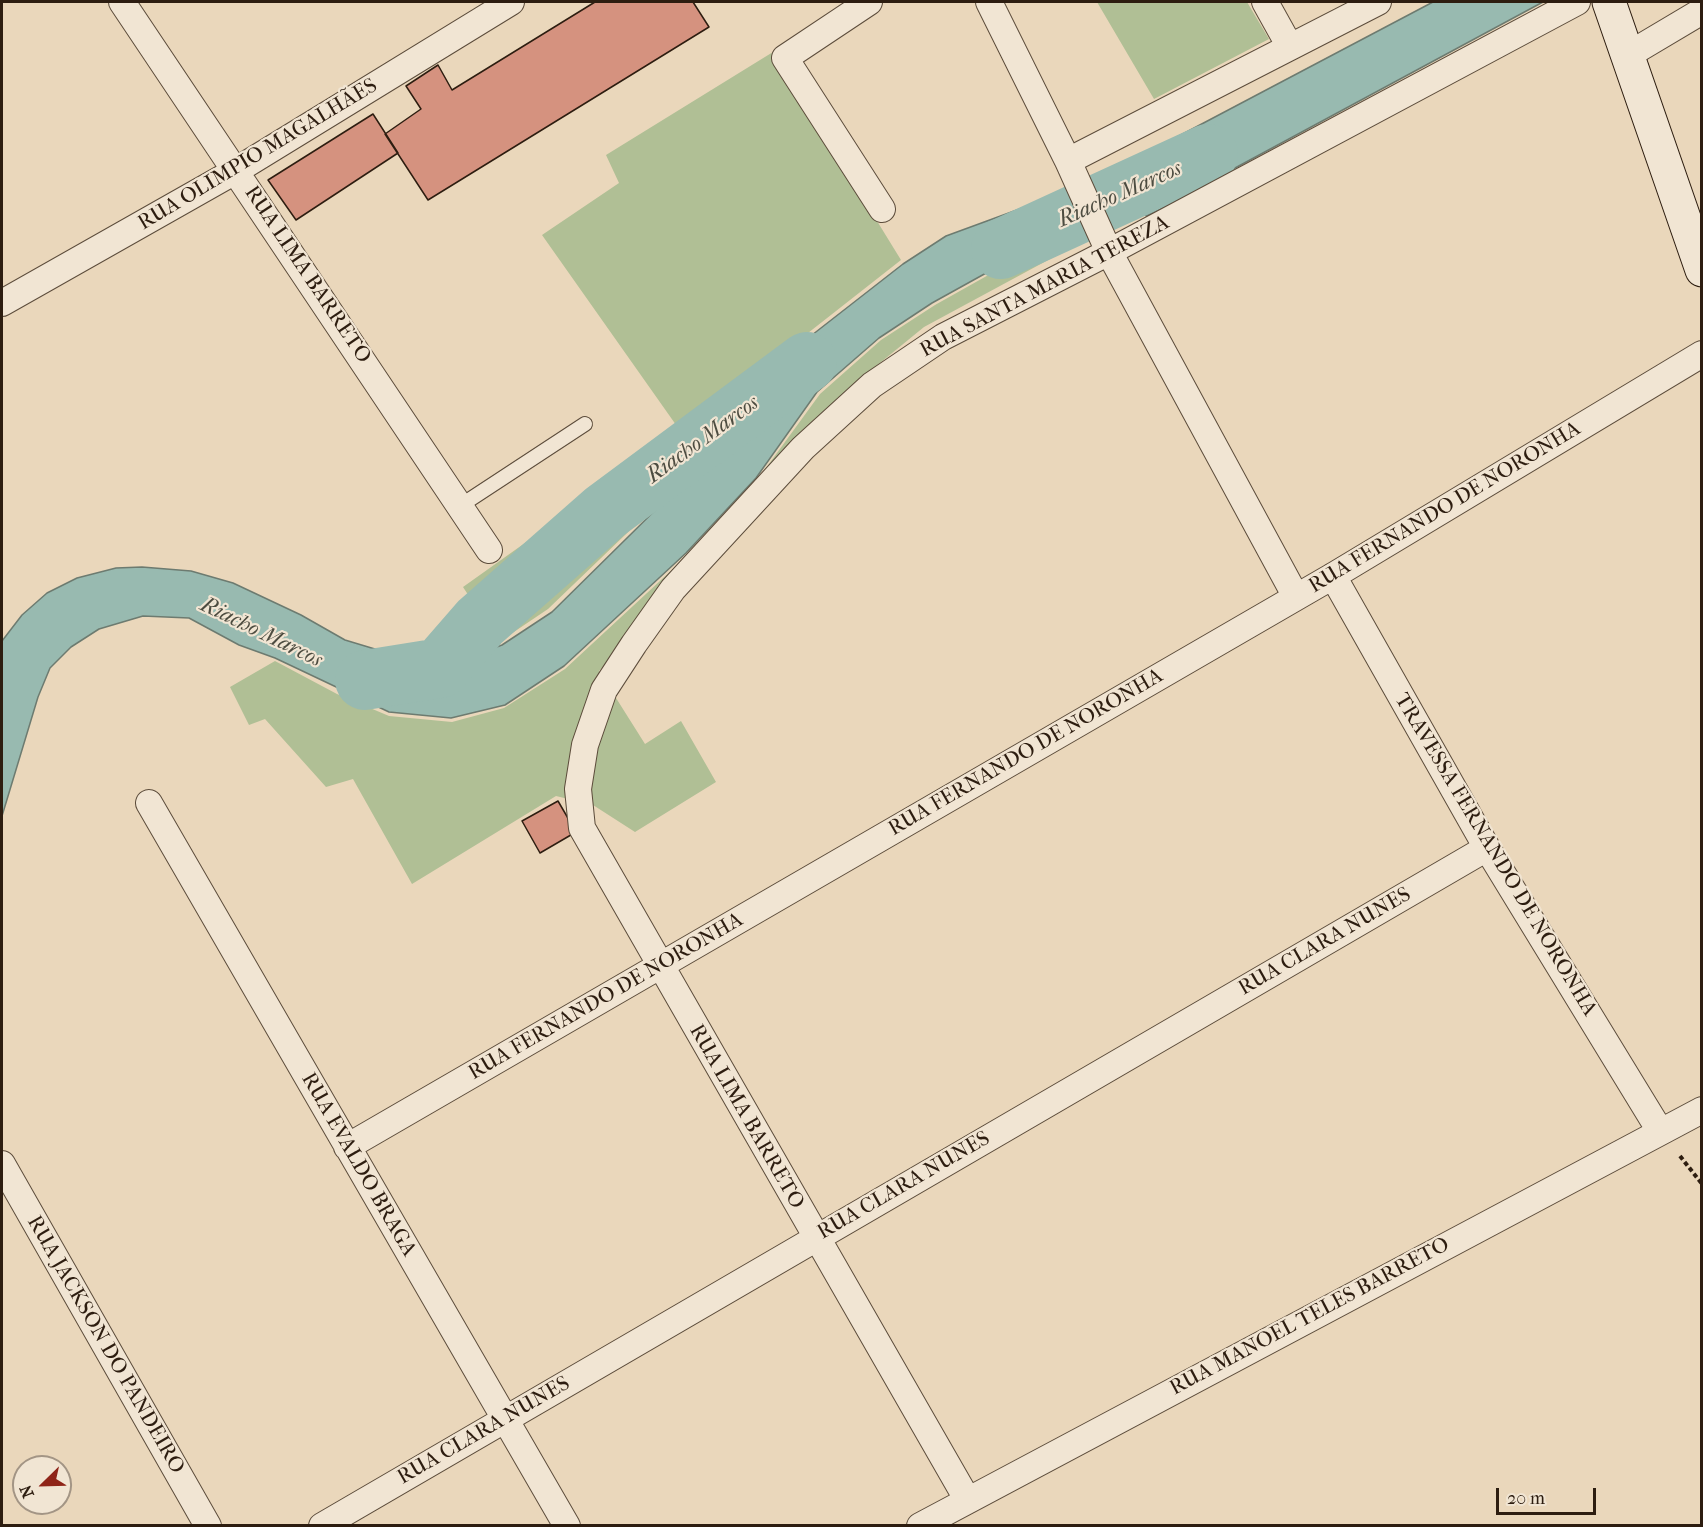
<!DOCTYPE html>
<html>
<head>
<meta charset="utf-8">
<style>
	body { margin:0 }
	#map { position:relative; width:1703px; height:1527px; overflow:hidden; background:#ead7bb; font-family:"IM FELL French Canon",serif }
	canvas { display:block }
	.frame { position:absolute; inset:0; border:3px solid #2d1d10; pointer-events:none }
	.north { position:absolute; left:12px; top:1455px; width:60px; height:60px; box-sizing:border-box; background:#f1e5d3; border:2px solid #a39585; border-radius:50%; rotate:247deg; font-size:16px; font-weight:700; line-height:24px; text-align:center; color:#2d1d10 }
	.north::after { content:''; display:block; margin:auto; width:21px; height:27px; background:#8f2418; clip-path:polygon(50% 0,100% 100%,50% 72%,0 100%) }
	.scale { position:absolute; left:1496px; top:1488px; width:100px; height:27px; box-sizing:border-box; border:3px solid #2d1d10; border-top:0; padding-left:8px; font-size:18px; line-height:21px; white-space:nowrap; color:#2d1d10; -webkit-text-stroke:4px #f1e5d3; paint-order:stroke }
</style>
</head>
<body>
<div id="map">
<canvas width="1703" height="1527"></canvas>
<div class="frame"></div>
<div class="north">N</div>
<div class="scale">20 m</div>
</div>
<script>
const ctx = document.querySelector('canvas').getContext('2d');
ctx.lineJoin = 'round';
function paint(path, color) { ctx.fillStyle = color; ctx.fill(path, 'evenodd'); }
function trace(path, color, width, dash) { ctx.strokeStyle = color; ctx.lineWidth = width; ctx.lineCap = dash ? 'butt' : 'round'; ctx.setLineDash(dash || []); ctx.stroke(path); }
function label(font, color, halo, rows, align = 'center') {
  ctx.font = font + ' "IM FELL French Canon",serif'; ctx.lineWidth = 4.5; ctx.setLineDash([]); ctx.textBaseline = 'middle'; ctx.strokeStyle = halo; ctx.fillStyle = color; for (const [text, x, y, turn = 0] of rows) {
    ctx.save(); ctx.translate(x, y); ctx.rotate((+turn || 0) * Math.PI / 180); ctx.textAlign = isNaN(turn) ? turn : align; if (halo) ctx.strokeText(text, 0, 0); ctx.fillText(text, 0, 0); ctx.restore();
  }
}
paint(new Path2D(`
	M 1097,2 L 1247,2 L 1269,39 L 1154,99 Z
	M 773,52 L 901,260 L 808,333 L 762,376 L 702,461 L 548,609 L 499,642 L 463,587 L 681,432 L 542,235 L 619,183 L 606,155 Z
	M 1081,223 L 1087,239 L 924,327 L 859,380 L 599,671 L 645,744 L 681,721 L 716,782 L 635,832 L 593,805 L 556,796 L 412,884 L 353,779 L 326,787 L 265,719 L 249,725 L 230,687 L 275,661 L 337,694 L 389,716 L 452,722 L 504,708 L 565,669 L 688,555 L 758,479 L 820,394 L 881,340 L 935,305 Z`), '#b0bf95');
const water = new Path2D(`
	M 1433,2 L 1543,2 L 1146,216 L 1122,166 Z
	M 1066,192 L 1080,221 L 932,303 L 879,338 L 817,392 L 756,478 L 686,553 L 564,666 L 505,705 L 451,718 L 389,712 L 275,658 L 239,645 L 189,618 L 143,616 L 99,629 L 71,647 L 50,668 L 38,697 L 2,816 L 2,641 L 22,615 L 47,593 L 77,578 L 116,568 L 142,567 L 191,571 L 233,583 L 301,615 L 345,640 L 418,662 L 457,662 L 502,645 L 552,612 L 704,462 L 764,379 L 812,335 L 903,264 L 946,236 Z`);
paint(water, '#98bab0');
trace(water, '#6d7b70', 1.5);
trace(new Path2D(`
	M 1001,249 L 1208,154
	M 365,680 L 440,668 L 480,622 L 605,512 L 807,362`), '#98bab0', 60);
const building = new Path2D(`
	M 595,2 L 693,2 L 709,27 L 428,200 L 385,134 L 421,109 L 406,86 L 438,65 L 452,90 Z
	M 373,114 L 398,153 L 296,220 L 268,180 Z
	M 558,801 L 576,832 L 540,853 L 522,821 Z`);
paint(building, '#d5927f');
trace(building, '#2d1d10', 1.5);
const lane = new Path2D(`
	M 460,506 L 585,424`);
const street = new Path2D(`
	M 122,2 L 489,550
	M 869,2 L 785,58 L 882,209
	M 989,2 L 1068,161 L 1109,252 L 1296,597
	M 1265,2 L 1290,47
	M 1628,55 L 1702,11
	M 1068,161 L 1378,2
	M 2,303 L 237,170 L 511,2
	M 1333,576 L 1487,848 L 1660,1131
	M 149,803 L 567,1526
	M 347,1147 L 1333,576 L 1702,354
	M 2,1164 L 208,1526
	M 967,1499 L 582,828 L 578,789 L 585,745 L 604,690 L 634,644 L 673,589 L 803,448 L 872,385 L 943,337 L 1109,252 L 1577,2
	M 322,1526 L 1487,848
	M 920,1526 L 1702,1110`);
const secondary = new Path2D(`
	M 1609,2 L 1702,270`);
trace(lane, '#5c4c3b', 16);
trace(street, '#5c4c3b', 28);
trace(secondary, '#2d1d10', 35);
trace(new Path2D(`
	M 1680,1156 L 1702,1184`), '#2d1d10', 4, [4.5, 3]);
trace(lane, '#f1e5d3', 14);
trace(street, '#f1e5d3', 26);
trace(secondary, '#f1e5d3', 33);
label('21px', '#2d1d10', '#f1e5d3', [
	["RUA OLIMPIO MAGALHÃES",258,155,-31],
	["RUA LIMA BARRETO",307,275,56],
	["RUA SANTA MARIA TEREZA",1045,287,-28],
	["RUA FERNANDO DE NORONHA",1445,508,-31],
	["RUA FERNANDO DE NORONHA",1026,753,-30],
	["TRAVESSA FERNANDO DE NORONHA",1495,855,59],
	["RUA CLARA NUNES",1325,942,-30],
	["RUA FERNANDO DE NORONHA",606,997,-30],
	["RUA LIMA BARRETO",746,1117,60],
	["RUA EVALDO BRAGA",358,1165,60],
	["RUA CLARA NUNES",904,1186,-30],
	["RUA MANOEL TELES BARRETO",1310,1317,-28],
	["RUA JACKSON DO PANDEIRO",105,1345,60],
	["RUA CLARA NUNES",484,1431,-30]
]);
label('italic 22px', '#4d4c40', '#f1e5d3', [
	["Riacho Marcos",1120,195,-24],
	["Riacho Marcos",703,440,-36],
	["Riacho Marcos",261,633,26]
]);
</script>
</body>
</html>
